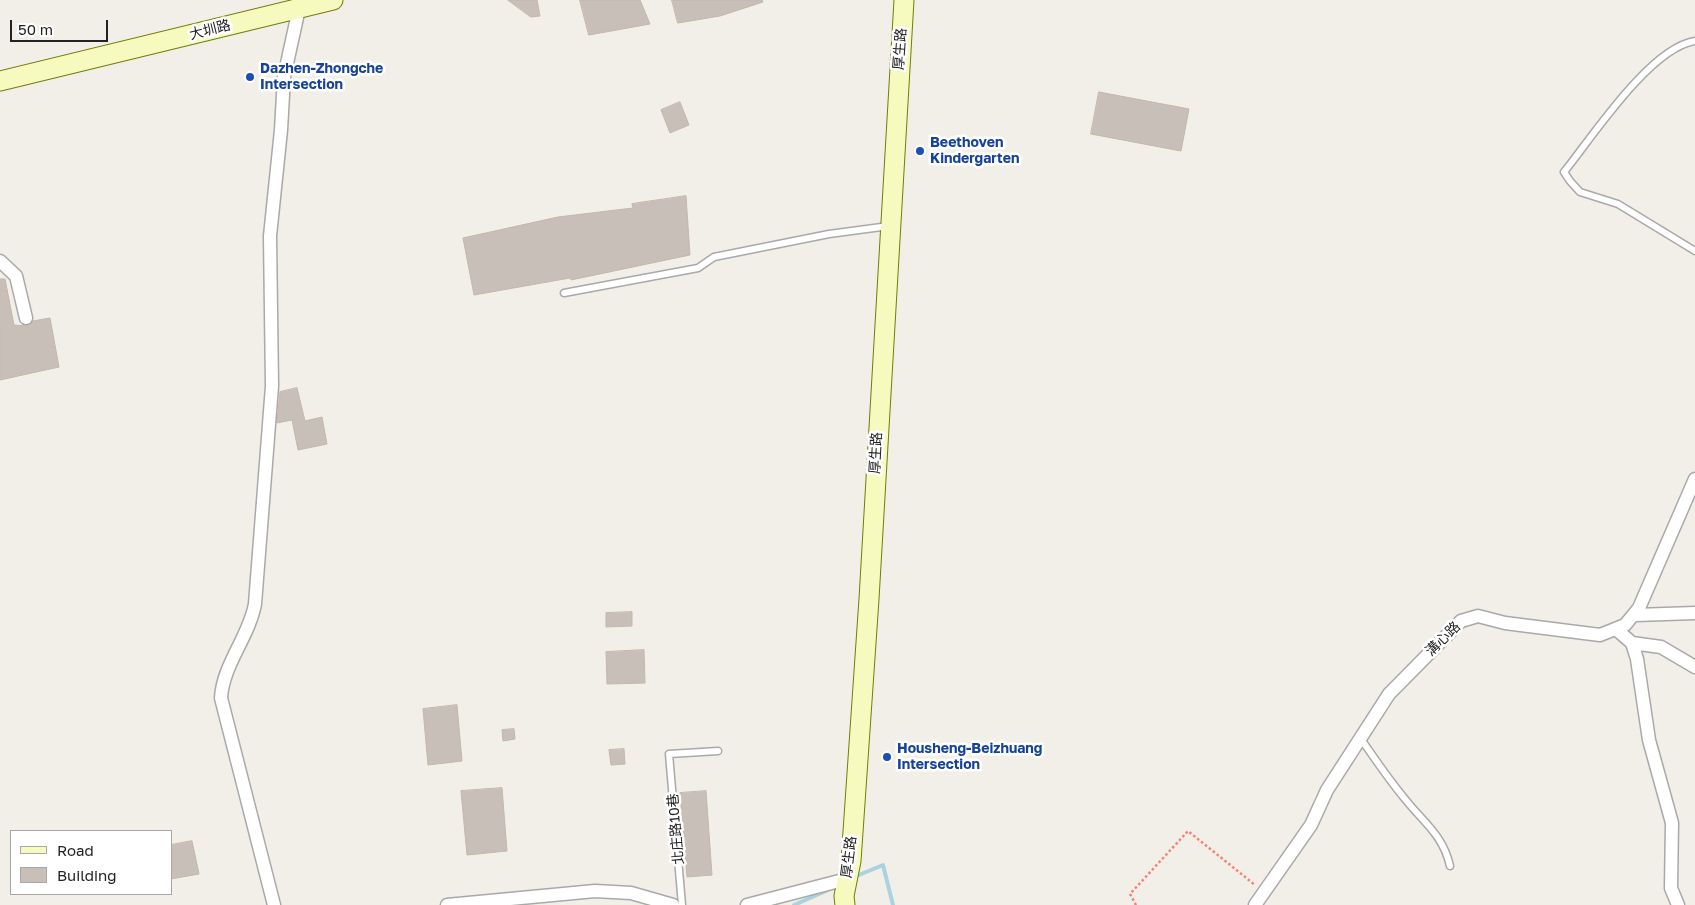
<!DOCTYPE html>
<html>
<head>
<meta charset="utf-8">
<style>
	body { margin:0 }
	#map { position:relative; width:1695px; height:905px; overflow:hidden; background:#f2efe9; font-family:"Golos Text",sans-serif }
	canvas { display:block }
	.legend { position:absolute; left:10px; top:830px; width:162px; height:65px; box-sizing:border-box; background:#fff; border:1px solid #a7a7a7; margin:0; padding:6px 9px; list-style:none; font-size:15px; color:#222 }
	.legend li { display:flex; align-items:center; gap:10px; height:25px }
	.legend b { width:25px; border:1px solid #a7a7a7 }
	.scale { position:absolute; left:10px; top:20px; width:98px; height:22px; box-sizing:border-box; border:2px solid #222; border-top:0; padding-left:6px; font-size:15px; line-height:18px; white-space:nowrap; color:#222; -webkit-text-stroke:4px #fff; paint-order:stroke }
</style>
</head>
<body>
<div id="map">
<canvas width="1695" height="905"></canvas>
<ul class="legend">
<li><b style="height:6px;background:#f7fabf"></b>Road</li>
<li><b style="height:14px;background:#c7bfb8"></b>Building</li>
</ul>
<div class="scale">50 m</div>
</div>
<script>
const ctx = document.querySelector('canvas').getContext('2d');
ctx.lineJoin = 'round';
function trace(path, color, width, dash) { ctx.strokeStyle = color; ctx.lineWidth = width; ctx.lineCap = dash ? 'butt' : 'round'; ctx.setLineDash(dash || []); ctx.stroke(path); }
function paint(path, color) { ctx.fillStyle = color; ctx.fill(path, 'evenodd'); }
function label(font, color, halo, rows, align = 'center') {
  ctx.font = font + ' "Golos Text","Noto Sans TC",sans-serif'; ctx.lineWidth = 5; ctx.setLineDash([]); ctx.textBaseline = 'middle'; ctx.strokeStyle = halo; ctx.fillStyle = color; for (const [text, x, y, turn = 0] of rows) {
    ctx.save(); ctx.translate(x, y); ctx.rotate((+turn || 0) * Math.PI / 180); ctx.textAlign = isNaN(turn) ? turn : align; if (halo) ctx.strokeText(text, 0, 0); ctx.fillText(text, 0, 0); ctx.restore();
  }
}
trace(new Path2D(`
	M 854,877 L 883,865 L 893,905
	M 794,905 L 828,890`), '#aad3df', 4);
const building = new Path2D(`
	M 508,0 L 537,0 L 540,16 L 531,17 Z
	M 580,0 L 640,0 L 650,24 L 589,35 Z
	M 672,0 L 762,0 L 763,2 L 720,16 L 678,23 Z
	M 1099,92 L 1189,109 L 1181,151 L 1091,134 Z
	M 680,102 L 689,125 L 670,133 L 661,110 Z
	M 686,196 L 690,255 L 571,280 L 570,278 L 474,295 L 463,238 L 558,217 L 633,208 L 632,204 Z
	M 0,279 L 5,279 L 14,325 L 27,326 L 33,321 L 50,318 L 59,367 L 0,380 Z
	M 297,388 L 305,421 L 322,417 L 327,444 L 298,450 L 292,420 L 277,423 L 280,392 Z
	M 632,612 L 632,626 L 606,627 L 606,613 Z
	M 644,650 L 645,683 L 607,684 L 606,652 Z
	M 457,705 L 462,761 L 428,765 L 423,709 Z
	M 514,729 L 515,739 L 503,741 L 502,730 Z
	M 624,749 L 625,764 L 611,765 L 609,750 Z
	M 502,788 L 507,851 L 467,855 L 461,791 Z
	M 706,791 L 712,875 L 687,877 L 680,793 Z
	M 192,841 L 199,874 L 171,879 L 171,845 Z`);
paint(building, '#c7bfb8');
trace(building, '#c4b6ab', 1);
const lane = new Path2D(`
	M 1695,41 C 1650,48 1593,136 1564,172 L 1570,181 L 1580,192 L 1618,204 L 1695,251
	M 564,293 L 698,268 L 714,257 L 829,234 L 889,226
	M 1361,739 C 1375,759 1389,780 1405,799 C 1424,823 1443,835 1450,866
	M 682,905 L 669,754 L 718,751`);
const street = new Path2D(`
	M 0,261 L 16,276 L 26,318
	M 1635,615 L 1695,613
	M 1617,630 L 1632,643 L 1637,659 L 1649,740 L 1672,823 L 1671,888 L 1678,905
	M 1632,643 L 1661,647 L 1695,667
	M 274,905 L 221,698 C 223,664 249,637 255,604 L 272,386 L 270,236 L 281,130 L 284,77 L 300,4
	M 447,905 L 595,891 L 631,893 L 673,905
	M 747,905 L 847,879
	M 1255,905 L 1311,825 L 1327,790 L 1389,694 L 1461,621 L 1478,616 L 1505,623 L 1600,635 L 1625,625 L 1639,608 L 1695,479`);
const secondary = new Path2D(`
	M 0,81 L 333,0
	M 845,905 L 844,896 L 851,861 L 869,599 L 904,0`);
trace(lane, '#a9a9a9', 9);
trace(street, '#a9a9a9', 15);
trace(secondary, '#707d05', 21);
trace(new Path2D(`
	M 1136,905 L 1130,894 L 1188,831 L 1255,885`), '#fa8072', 2.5, [2.5, 2.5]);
trace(lane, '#fff', 6);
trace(street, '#fff', 12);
trace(secondary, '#f7fabf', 19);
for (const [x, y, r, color] of [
	[250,77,5,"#1a4fb4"],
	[920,151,5,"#1a4fb4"],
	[887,757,5,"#1a4fb4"]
]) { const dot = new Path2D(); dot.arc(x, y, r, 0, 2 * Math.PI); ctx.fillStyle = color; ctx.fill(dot); trace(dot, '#fff', 2); }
label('14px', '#222', '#fff', [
	["大圳路",210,30,-14],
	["厚生路",900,49,-86],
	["厚生路",876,453,-87],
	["溝心路",1443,639,-44],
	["北庄路10巷",676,829,-95],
	["厚生路",849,857,-83]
]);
label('bold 14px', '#164399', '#fff', [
	["Dazhen-Zhongche",260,69],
	["Intersection",260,85],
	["Beethoven",930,143],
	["Kindergarten",930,159],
	["Housheng-Beizhuang",897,749],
	["Intersection",897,765]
], 'left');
</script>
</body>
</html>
